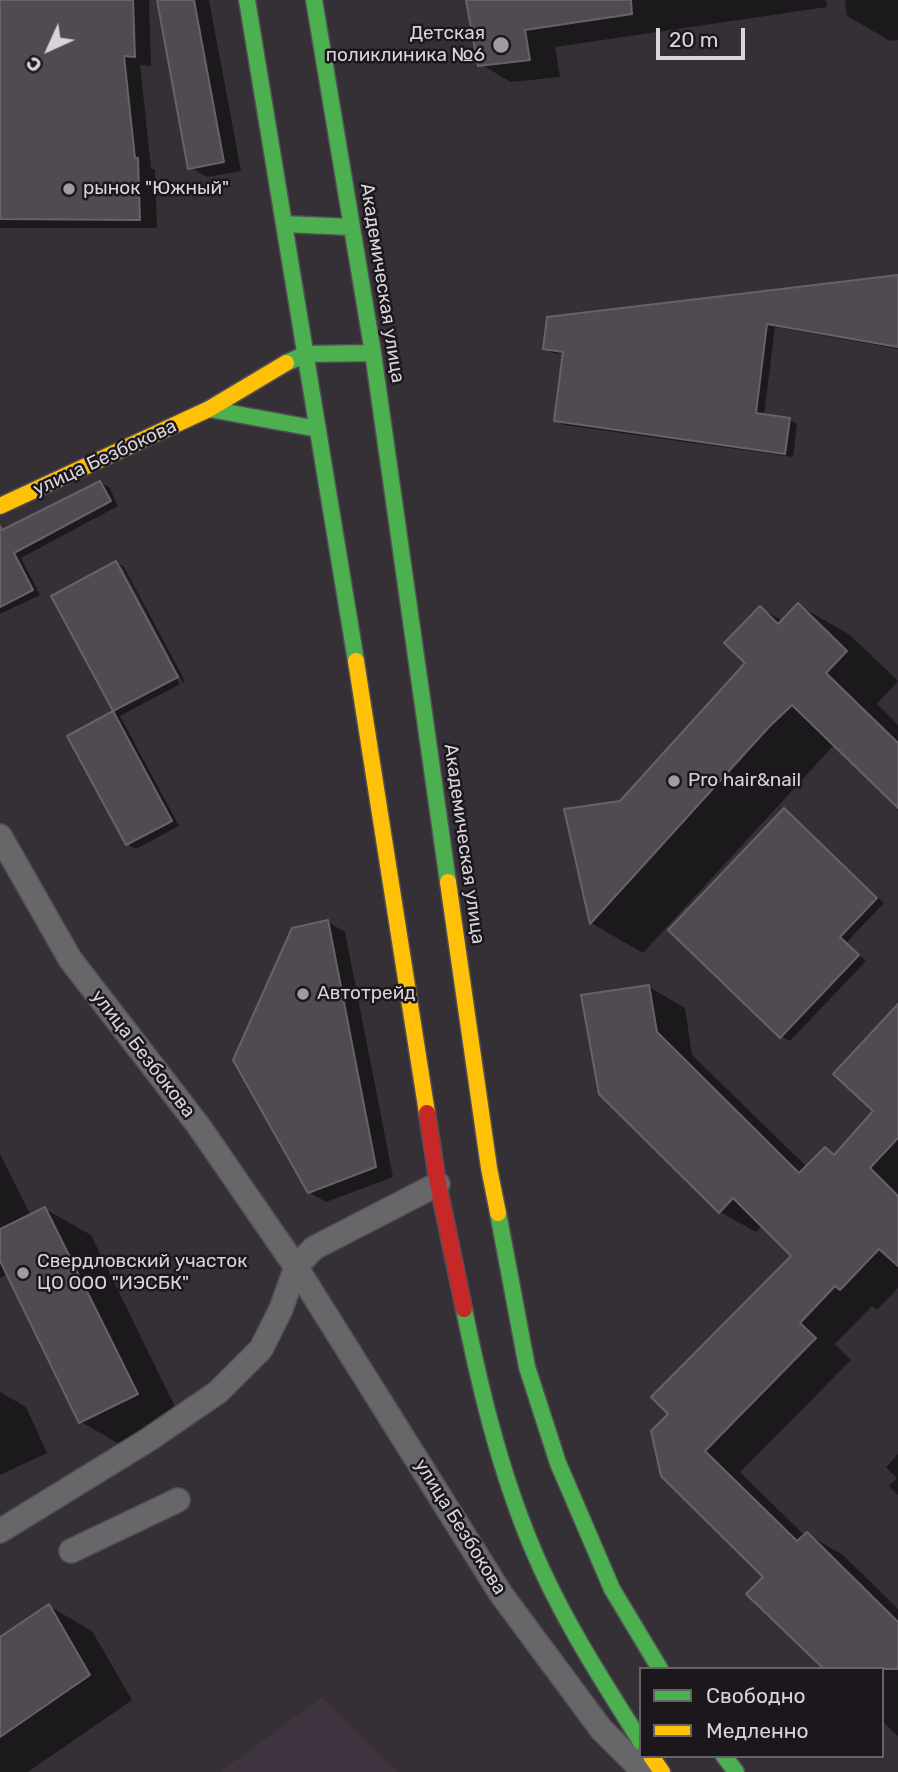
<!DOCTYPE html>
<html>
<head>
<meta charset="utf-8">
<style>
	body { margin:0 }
	#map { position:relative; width:898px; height:1772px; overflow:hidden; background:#353036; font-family:Rubik,sans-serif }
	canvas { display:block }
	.legend { position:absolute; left:639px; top:1667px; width:245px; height:91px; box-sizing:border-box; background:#1b171c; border:2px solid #676268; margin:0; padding:9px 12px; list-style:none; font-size:21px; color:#d9d3da }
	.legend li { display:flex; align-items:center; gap:14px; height:35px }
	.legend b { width:35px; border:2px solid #676268 }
	.north { position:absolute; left:14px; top:14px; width:70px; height:70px; -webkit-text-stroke:5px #1b171c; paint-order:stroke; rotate:225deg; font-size:19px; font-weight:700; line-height:28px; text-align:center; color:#d9d3da }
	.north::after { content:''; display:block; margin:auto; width:24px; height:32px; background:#d9d3da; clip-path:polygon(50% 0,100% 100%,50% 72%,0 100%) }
	.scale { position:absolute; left:656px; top:28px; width:89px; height:32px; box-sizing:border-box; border:4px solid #d9d3da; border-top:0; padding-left:9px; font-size:21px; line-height:24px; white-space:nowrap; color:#d9d3da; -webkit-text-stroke:5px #1b171c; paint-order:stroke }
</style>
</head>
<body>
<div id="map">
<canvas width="898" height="1772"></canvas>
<ul class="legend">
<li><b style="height:9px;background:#4caf50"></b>Свободно</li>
<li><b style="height:9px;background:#ffc107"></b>Медленно</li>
</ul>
<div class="north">С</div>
<div class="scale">20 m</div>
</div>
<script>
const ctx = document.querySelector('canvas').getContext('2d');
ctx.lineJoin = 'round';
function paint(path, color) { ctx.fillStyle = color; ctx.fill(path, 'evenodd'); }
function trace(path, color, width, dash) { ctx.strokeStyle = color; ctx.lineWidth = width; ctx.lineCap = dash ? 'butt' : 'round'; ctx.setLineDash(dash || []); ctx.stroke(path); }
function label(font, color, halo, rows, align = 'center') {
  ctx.font = font + ' Rubik,sans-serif'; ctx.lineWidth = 5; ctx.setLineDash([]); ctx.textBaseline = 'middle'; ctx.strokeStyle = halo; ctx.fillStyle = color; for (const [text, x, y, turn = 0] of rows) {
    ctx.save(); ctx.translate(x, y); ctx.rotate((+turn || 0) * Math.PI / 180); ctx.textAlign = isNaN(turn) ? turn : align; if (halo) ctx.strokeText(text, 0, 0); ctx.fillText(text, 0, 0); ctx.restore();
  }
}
paint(new Path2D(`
	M 322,1697 L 397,1772 L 220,1772 Z`), '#3f3340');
paint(new Path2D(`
	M 0,0 L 149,0 L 151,66 L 140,65 L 151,168 L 155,170 L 157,228 L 0,228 Z
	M 159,0 L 209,0 L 241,171 L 207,177 L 190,167 Z
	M 468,0 L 826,0 L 827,7 L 555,47 L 560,77 L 511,82 L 480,64 Z
	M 845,0 L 898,0 L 898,40 L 890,41 L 847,16 Z
	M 898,278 L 898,349 L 775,327 L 764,416 L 789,420 L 797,424 L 793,457 L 564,425 L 555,420 L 565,354 L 553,353 L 545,348 Z
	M 100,483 L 109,487 L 118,506 L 21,558 L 40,595 L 0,614 L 0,532 Z
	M 116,563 L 124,567 L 185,681 L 183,683 L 122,567 L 118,567 L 180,684 L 120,716 L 179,826 L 136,849 L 127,844 L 70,736 L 116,712 L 53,596 Z
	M 798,605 L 850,635 L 898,681 L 877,704 L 898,725 L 898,805 L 835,744 L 643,953 L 591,923 L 566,810 L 621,803 L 748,663 L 760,608 L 783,621 Z
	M 784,810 L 792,815 L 884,903 L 847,942 L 866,961 L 790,1041 L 781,1036 Z
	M 328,922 L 345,932 L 393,1177 L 326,1202 L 309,1192 Z
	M 649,987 L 685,1008 L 692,1055 L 807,1167 L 825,1149 L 836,1155 L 876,1111 L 898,1007 L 898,1288 L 877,1310 L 872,1306 L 835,1344 L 851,1360 L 740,1472 L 805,1536 L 807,1534 L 843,1555 L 898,1609 L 898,1736 L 882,1721 L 882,1669 L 766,1577 L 671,1414 L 793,1256 L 763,1225 L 756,1232 L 720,1212 L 601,1093 Z
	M 0,1154 L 31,1216 L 45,1209 L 91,1235 L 182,1421 L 126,1448 L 81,1422 L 8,1274 L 0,1278 Z
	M 0,1392 L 26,1407 L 47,1453 L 0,1475 Z
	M 898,1454 L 898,1495 L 889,1486 L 897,1478 L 886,1467 Z
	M 49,1606 L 92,1631 L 132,1700 L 28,1772 L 0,1772 L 0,1639 Z`), '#0007');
const building = new Path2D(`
	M 0,0 L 133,0 L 135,57 L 124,56 L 135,158 L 138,158 L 140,220 L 0,219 Z
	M 157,0 L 194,0 L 224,162 L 188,169 Z
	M 466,0 L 631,0 L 632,14 L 525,30 L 530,60 L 478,66 Z
	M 898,275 L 898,347 L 767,324 L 756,413 L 790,418 L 785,454 L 554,421 L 563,352 L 543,349 L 547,317 Z
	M 100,481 L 111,501 L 14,553 L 33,590 L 0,607 L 0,526 L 2,530 Z
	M 116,561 L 178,677 L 113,711 L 51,596 Z
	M 798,603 L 847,651 L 826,673 L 898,743 L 898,808 L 792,705 L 768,728 L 590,924 L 564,809 L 620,801 L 745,663 L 724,643 L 760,606 L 778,624 Z
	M 113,711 L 172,821 L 126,845 L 67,736 Z
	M 784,808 L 877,898 L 840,937 L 859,955 L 780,1038 L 668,930 Z
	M 328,920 L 376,1167 L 308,1193 L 233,1060 L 292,928 Z
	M 649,985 L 657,1032 L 799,1173 L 825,1147 L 834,1155 L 873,1111 L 833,1074 L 898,1004 L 898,1138 L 870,1168 L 898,1196 L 898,1266 L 879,1249 L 840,1290 L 835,1286 L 800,1323 L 816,1338 L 705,1451 L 797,1541 L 807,1532 L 898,1622 L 898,1669 L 824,1669 L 746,1594 L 763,1577 L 661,1476 L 651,1431 L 668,1414 L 651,1397 L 791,1256 L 733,1198 L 719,1213 L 599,1094 L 581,995 Z
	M 45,1207 L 138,1394 L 79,1423 L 0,1261 L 0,1229 Z
	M 49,1604 L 90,1675 L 0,1737 L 0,1637 Z`);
paint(building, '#4f4b50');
trace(building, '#666267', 2);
const street = new Path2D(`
	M 0,836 L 70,959 L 198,1125 L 296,1267 L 501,1594 L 601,1729 L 644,1772
	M 0,1531 L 148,1440 L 218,1392 L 261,1349 L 281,1309 L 296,1267 L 314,1248 L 438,1184
	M 71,1551 L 178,1500`);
const fast = new Path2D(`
	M 247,0 L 356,661
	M 314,0 L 373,353 L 448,882
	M 284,224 L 351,227
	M 286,363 L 306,354 L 373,353
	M 209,409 L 318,429
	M 498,1213 L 527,1367 L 558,1463 L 612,1589 L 660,1669
	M 464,1309 C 482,1398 504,1487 542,1570 C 570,1631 606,1686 641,1742
	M 724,1756 L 736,1772`);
const slow = new Path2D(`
	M 0,506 L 209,409 L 286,363
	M 356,661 L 427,1113
	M 448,882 L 489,1168 L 498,1213
	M 651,1756 L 662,1772`);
const jam = new Path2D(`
	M 427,1113 L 438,1184 L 464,1309`);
trace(street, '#524e53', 26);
trace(fast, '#524e53', 19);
trace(slow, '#524e53', 19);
trace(jam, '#524e53', 19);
trace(street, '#676769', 23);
trace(fast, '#4caf50', 16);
trace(slow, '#ffc107', 16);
trace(jam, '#c62828', 16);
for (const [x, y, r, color] of [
	[501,45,9,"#a09aa1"],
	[69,189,7,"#a09aa1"],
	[674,781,7,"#a09aa1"],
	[303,994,7,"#a09aa1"],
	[23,1273,7,"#a09aa1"]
]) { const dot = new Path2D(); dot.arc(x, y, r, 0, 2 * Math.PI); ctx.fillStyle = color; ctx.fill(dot); trace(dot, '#1b171c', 2.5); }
label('19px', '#d9d3da', '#1b171c', [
	["Детская",485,34,"right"],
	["поликлиника №6",485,56,"right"],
	["рынок \"Южный\"",83,189],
	["Pro hair&nail",688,781],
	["Автотрейд",317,994],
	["Свердловский участок",37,1262],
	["ЦО ООО \"ИЭСБК\"",37,1284]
], 'left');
label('19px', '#d9d3da', '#1b171c', [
	["Академическая улица",382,283,81],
	["улица Безбокова",105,458,-25],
	["Академическая улица",464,844,82],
	["улица Безбокова",143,1054,52],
	["улица Безбокова",460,1527,58]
]);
</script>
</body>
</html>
